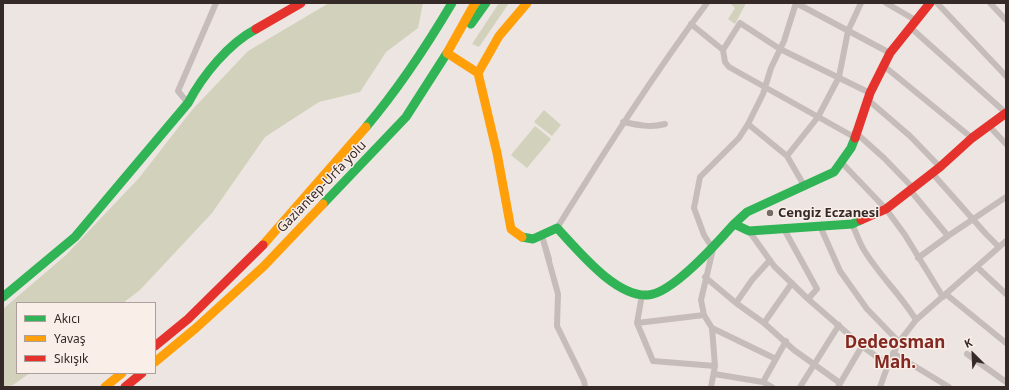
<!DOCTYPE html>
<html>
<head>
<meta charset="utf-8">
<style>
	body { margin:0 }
	#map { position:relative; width:1009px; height:390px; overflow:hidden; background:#ede5e1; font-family:"Noto Sans",sans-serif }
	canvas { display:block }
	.frame { position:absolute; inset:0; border:4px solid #362a28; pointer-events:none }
	.legend { position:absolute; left:16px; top:302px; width:140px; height:72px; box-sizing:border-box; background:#f9eee8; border:1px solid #aba09b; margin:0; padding:5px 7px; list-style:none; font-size:12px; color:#362a28 }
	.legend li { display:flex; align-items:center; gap:8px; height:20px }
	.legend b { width:20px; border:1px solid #aba09b }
	.north { position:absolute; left:953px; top:334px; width:40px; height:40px; -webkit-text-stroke:3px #f9eee8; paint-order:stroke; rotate:336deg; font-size:11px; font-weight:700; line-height:16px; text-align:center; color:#362a28 }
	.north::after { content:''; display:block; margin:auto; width:14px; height:18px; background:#362a28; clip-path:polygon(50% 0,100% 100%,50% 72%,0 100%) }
</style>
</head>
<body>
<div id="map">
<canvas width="1009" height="390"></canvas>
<div class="frame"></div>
<ul class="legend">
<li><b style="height:5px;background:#30b455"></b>Akıcı</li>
<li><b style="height:5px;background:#ff9f0a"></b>Yavaş</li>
<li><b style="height:5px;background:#e5322d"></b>Sıkışık</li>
</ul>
<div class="north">K</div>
</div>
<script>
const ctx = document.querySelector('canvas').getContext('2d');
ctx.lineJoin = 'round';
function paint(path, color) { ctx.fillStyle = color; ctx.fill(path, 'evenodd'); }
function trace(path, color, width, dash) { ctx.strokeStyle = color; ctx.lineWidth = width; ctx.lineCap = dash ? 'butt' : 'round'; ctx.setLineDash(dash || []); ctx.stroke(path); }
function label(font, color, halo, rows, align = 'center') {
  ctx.font = font + ' "Noto Sans",sans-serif'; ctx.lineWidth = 3; ctx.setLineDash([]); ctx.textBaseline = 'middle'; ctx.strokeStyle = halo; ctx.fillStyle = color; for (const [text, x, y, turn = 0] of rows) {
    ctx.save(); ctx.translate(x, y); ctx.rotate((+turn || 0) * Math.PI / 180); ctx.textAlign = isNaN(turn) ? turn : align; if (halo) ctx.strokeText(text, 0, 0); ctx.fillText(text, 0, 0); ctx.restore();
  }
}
paint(new Path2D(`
	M 329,3 L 423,3 L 418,28 L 386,52 L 360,92 L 319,102 L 265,137 L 212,213 L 140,290 L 123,303 L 17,303 L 17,373 L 30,373 L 13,385 L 3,387 L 3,309 L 66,255 L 139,178 L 192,110 L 248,51 Z
	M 499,3 L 509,3 L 479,47 L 472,44 Z
	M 730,3 L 746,3 L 735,24 L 728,19 L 735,8 Z
	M 544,110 L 561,125 L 552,136 L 534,122 Z
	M 535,126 L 551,139 L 527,168 L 511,155 Z`), '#d2d1bb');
trace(new Path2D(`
	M 796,3 L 890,53
	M 886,3 L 917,21
	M 937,3 L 1006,76
	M 990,3 L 1006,20
	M 691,24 L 723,50 L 725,62 L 729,67 L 854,137
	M 911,28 L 1006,113
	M 723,50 L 740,23 L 780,49 L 870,93
	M 884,66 L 972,138
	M 867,99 L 910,136 L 940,167
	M 188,103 L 178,91 L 216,3
	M 623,122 C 637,125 651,128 665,124
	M 748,124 L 787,156
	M 989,126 L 1006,144
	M 855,132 L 884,158 L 913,188
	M 842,163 L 886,209 L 905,235 L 943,297
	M 932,173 L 986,234 L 999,247
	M 805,187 L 787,156 L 818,117 L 839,77 L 848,31 L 861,3
	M 910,190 L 948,236 L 918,258
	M 852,224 C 856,232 859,242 864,250 C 879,275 901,295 916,320
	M 820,226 L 840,271 L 867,309 L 899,342
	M 557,228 C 605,151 653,75 707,3
	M 784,229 L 817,289 L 808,299
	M 749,231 L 774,266 L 808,299 L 862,346 L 888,365
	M 948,236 L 1006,197
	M 549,259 L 542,236 L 558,294 L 557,326 L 584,381 L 585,387
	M 977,267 L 1006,294
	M 705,277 L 736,303 L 764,323 L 794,350 L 840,383
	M 642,295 L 637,323 L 653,361 L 715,366
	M 947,295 L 1006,343
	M 736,303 L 752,280 L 770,260
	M 637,323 L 704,315
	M 764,323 L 792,283
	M 712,328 L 776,359
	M 893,353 L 949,387
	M 967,354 L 1006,382
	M 714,374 L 763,382 L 772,387
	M 763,382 L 786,341
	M 711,387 L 715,366 L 712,328 L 704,315 L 701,300 L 713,249 L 704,235 L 694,208 L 700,177 L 739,138 L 748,124 L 763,94 L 771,68 L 784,41 L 796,3
	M 800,387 L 839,325
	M 838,387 L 862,346
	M 880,387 L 888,365 L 899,342 L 916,320 L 1006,241`), '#c6bdba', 6);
trace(new Path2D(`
	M 471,24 L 486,3
	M 366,127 C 399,88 426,47 452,3
	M 855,138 L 851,148 L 834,172 L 747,212 L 734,224 L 749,231 L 852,224 L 861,220
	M 323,204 L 406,117 L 447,53
	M 522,237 L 533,239 L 557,228 C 578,250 615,297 648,295 C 672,294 718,242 734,224
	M 3,297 L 75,237 L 188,103 C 203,75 228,44 256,29`), '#30b455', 9);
trace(new Path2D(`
	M 447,53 L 478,73 L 497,153 L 511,229 L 522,237
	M 447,53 L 475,3
	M 478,73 L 499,36 L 527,3
	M 263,245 L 366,127
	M 155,362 L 196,328 L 264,266 L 323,204
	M 105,387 L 122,373`), '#ff9f0a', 9);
trace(new Path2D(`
	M 256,29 L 301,3
	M 855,138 L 870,93 L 890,53 L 930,3
	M 861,220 L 886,209 L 940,167 L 972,138 L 1006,113
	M 155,346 L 188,319 L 263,245
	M 125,387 L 142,373`), '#e5322d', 9);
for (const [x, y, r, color] of [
	[770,213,4,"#766b69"]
]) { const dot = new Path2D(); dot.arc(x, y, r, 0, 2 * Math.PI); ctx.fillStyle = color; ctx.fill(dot); trace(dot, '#f9eee8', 1.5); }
label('13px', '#362a28', '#f9eee8', [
	["Gaziantep-Urfa yolu",322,187,-46]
]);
label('bold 13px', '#362a28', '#f9eee8', [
	["Cengiz Eczanesi",778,213]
], 'left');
label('bold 17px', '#842822', '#f9eee8', [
	["Dedeosman",895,343],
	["Mah.",895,363]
]);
</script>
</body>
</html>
